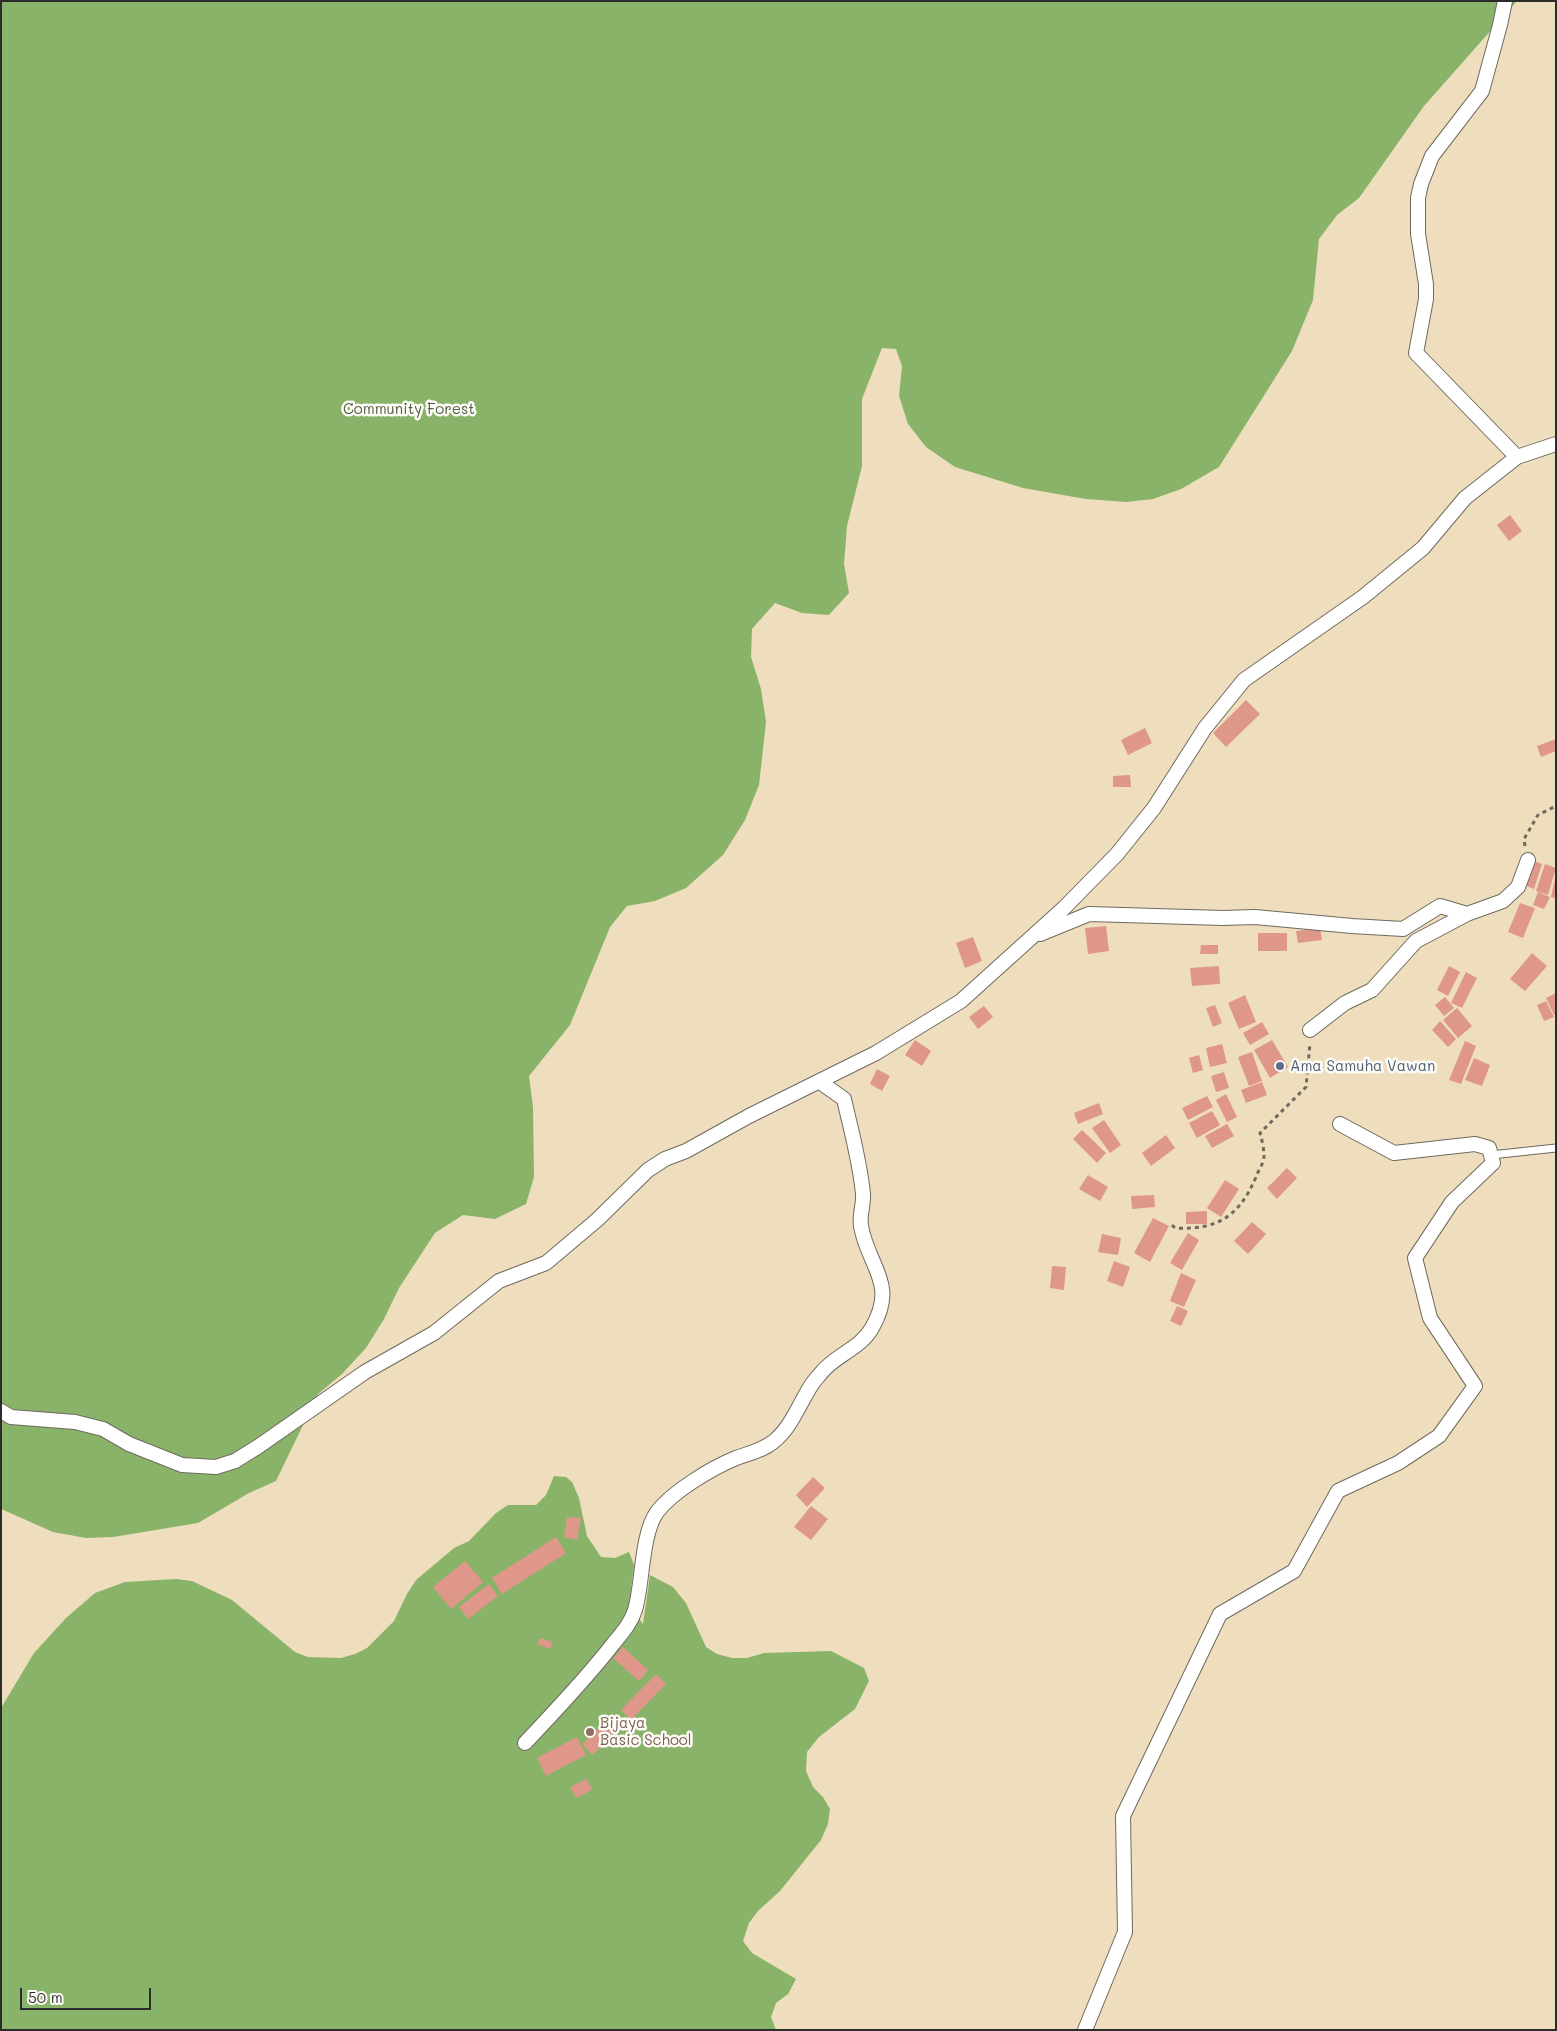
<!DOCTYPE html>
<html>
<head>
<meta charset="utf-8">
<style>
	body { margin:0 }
	#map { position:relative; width:1557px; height:2031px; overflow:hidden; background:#eedebd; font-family:Mali,sans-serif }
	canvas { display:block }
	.frame { position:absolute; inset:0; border:2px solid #2b2b2b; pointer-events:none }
	.scale { position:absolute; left:20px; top:1988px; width:131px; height:22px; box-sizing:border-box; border:2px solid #2b2b2b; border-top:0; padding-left:6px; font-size:15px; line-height:18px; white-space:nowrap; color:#2b2b2b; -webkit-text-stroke:4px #fdfcf7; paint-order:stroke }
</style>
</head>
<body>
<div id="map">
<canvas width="1557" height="2031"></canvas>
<div class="frame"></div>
<div class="scale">50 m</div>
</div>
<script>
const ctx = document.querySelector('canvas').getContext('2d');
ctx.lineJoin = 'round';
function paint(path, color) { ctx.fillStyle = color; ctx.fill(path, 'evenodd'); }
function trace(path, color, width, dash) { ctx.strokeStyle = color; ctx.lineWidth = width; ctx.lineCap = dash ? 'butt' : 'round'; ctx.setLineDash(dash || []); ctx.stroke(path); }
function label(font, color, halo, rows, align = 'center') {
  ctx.font = font + ' Mali,sans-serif'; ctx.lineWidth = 5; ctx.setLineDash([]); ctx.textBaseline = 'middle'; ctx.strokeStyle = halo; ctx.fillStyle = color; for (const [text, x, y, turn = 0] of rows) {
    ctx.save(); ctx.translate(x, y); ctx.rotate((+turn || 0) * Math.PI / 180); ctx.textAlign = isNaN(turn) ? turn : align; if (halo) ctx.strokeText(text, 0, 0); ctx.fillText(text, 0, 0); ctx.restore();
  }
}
paint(new Path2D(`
	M 1,1 L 1517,1 L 1424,106 L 1359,198 L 1337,215 L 1319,239 L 1313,300 L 1292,351 L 1219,467 L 1181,489 L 1153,499 L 1126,502 L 1086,499 L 1023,488 L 955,467 L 926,447 L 908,424 L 899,396 L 902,366 L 896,349 L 882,348 L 862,399 L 862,466 L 847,526 L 844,564 L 849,593 L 829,615 L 802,613 L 775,603 L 752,629 L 751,657 L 761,689 L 766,722 L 759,785 L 745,820 L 723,855 L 686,888 L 655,901 L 627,906 L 610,927 L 570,1025 L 529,1076 L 533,1107 L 534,1177 L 526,1204 L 495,1219 L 463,1215 L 435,1233 L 399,1288 L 384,1319 L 366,1348 L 342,1374 L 318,1394 L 276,1481 L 249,1493 L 198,1523 L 113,1537 L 86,1538 L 53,1532 L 1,1509 Z
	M 554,1476 L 566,1477 L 572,1482 L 579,1498 L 587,1536 L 601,1557 L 615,1558 L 629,1552 L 634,1565 L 629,1605 L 643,1624 L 650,1575 L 673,1587 L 686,1603 L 706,1647 L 717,1654 L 732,1658 L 747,1658 L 764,1653 L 831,1651 L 864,1668 L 869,1681 L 855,1709 L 819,1737 L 807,1752 L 806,1771 L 813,1787 L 823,1797 L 830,1809 L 828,1824 L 821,1840 L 780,1891 L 758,1911 L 749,1923 L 743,1941 L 752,1953 L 796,1979 L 788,1994 L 776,2003 L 771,2017 L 776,2030 L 1,2030 L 1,1708 L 34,1653 L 66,1618 L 95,1593 L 125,1582 L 176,1579 L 192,1581 L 232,1600 L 295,1652 L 308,1657 L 341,1658 L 355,1654 L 367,1648 L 394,1621 L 407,1594 L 416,1580 L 454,1548 L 469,1541 L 496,1513 L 508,1505 L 536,1505 L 546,1495 Z`), '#8ab36a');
paint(new Path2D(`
	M 1510,515 L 1522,531 L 1509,541 L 1497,525 Z
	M 1246,700 L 1260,714 L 1226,747 L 1213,733 Z
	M 1145,728 L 1152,743 L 1128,755 L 1121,740 Z
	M 1556,739 L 1556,751 L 1541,757 L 1537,746 Z
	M 1130,775 L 1131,787 L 1113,787 L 1113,776 Z
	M 1532,860 L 1542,864 L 1534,889 L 1524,885 Z
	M 1545,864 L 1556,868 L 1548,895 L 1536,891 Z
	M 1555,878 L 1556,878 L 1556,898 L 1551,897 Z
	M 1538,892 L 1550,897 L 1544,909 L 1533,905 Z
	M 1520,903 L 1535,908 L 1523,938 L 1508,932 Z
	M 1106,926 L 1109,951 L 1088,954 L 1085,928 Z
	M 1320,928 L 1322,940 L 1298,943 L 1296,931 Z
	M 1258,933 L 1287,933 L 1287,951 L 1258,951 Z
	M 973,937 L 982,961 L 965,968 L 956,943 Z
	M 1201,945 L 1218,945 L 1218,954 L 1200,954 Z
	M 1532,953 L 1547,966 L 1525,991 L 1510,979 Z
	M 1219,966 L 1220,984 L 1192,986 L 1190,968 Z
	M 1449,966 L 1460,972 L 1448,996 L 1437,990 Z
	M 1466,972 L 1477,978 L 1462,1008 L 1451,1003 Z
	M 1556,993 L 1556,1014 L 1554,1015 L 1546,998 Z
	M 1245,995 L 1256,1022 L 1239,1029 L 1228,1003 Z
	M 1445,997 L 1454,1008 L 1444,1016 L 1435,1005 Z
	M 1546,1001 L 1554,1017 L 1544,1021 L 1537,1005 Z
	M 1215,1005 L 1222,1023 L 1213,1027 L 1206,1008 Z
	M 984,1006 L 993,1017 L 978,1029 L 969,1017 Z
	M 1457,1008 L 1472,1026 L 1458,1038 L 1443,1020 Z
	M 1440,1021 L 1456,1039 L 1448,1047 L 1432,1030 Z
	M 1262,1022 L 1269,1034 L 1250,1045 L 1243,1033 Z
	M 915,1040 L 931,1051 L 922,1066 L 905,1055 Z
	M 1272,1040 L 1288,1067 L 1270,1078 L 1254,1050 Z
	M 1465,1041 L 1476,1046 L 1461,1084 L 1449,1080 Z
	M 1222,1044 L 1227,1063 L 1210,1067 L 1206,1048 Z
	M 1252,1052 L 1262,1081 L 1249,1086 L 1238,1057 Z
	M 1199,1055 L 1203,1070 L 1193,1073 L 1189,1058 Z
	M 1474,1058 L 1490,1065 L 1482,1086 L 1465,1080 Z
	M 877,1069 L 890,1076 L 882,1091 L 870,1084 Z
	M 1224,1072 L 1229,1088 L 1216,1092 L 1211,1076 Z
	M 1262,1082 L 1267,1095 L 1246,1103 L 1241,1090 Z
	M 1226,1094 L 1237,1117 L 1227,1122 L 1216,1100 Z
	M 1207,1096 L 1213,1107 L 1188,1120 L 1182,1108 Z
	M 1099,1103 L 1103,1114 L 1078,1124 L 1074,1113 Z
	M 1212,1111 L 1220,1125 L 1197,1138 L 1189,1123 Z
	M 1104,1120 L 1121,1145 L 1110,1153 L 1092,1128 Z
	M 1227,1124 L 1234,1136 L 1212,1148 L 1205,1136 Z
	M 1082,1130 L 1106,1153 L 1097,1163 L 1073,1139 Z
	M 1166,1135 L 1175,1148 L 1151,1166 L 1142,1153 Z
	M 1287,1168 L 1297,1178 L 1277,1199 L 1267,1188 Z
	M 1088,1175 L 1108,1187 L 1100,1201 L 1079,1189 Z
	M 1225,1180 L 1239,1189 L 1221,1217 L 1207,1208 Z
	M 1154,1195 L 1155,1207 L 1132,1209 L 1131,1196 Z
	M 1207,1211 L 1207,1224 L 1186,1224 L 1186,1212 Z
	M 1153,1218 L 1169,1226 L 1150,1262 L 1134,1253 Z
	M 1252,1222 L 1266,1234 L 1248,1254 L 1234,1241 Z
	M 1188,1233 L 1199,1240 L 1182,1270 L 1170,1263 Z
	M 1102,1234 L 1121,1238 L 1118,1255 L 1098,1252 Z
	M 1114,1261 L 1130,1267 L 1123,1287 L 1107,1281 Z
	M 1052,1266 L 1066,1267 L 1064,1290 L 1050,1288 Z
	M 1181,1273 L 1196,1280 L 1184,1307 L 1170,1301 Z
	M 1177,1306 L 1188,1311 L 1181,1326 L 1170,1321 Z
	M 813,1477 L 825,1488 L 807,1507 L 796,1495 Z
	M 811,1506 L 828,1519 L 811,1540 L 794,1527 Z
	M 567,1517 L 581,1518 L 577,1540 L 564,1537 Z
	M 556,1537 L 566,1553 L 502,1594 L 492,1578 Z
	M 465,1561 L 483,1582 L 451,1609 L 433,1587 Z
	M 489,1584 L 498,1596 L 468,1619 L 459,1607 Z
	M 540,1638 L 553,1642 L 550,1649 L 537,1644 Z
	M 623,1647 L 648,1670 L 639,1681 L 613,1658 Z
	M 656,1674 L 666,1684 L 631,1720 L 621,1710 Z
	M 615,1714 L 624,1726 L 592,1755 L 582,1744 Z
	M 577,1737 L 586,1755 L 546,1776 L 537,1758 Z
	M 587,1779 L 592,1790 L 576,1798 L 570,1787 Z`), '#df978a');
const lane = new Path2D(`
	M 1491,1155 L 1556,1148`);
const street = new Path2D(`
	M 1505,1 L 1500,25 L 1482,91 L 1432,156 L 1421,184 L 1418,198 L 1418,234 L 1426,284 L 1426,299 L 1416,353 L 1517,457
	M 1040,934 L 1089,914 L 1223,918 L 1255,917 L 1352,926 L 1403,929 L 1440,906 L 1467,914 L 1503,901 L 1518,887 L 1528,860
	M 1310,1030 L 1345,1003 L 1372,990 L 1416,941 L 1467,914
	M 1,1411 L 11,1417 L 75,1422 L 103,1429 L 129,1444 L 182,1465 L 216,1467 L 235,1461 L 259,1446 L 365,1372 L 434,1333 L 499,1281 L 546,1263 L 597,1220 L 648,1170 L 665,1159 L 686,1151 L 749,1116 L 876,1053 L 961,1001 L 1064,908 L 1117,854 L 1154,808 L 1205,728 L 1244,680 L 1363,597 L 1423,548 L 1465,498 L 1517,457 L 1556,444
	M 525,1743 C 555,1711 586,1679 613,1644 C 622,1633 631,1623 635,1610 C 643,1583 641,1535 657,1512 C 673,1491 712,1468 736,1458 C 749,1453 762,1451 773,1442 C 790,1429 798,1407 809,1389 C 812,1383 817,1378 821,1373 C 835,1355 860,1349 872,1328 C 898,1283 868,1267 861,1226 C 859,1215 864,1204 863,1194 C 860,1162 851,1130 844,1099 L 820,1082
	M 1085,2030 L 1125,1932 L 1123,1816 L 1220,1614 L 1294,1571 L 1338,1491 L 1398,1463 L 1439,1436 L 1475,1386 L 1430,1318 L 1415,1258 L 1452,1202 L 1493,1163 L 1489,1148 L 1475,1144 L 1394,1153 L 1340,1124`);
trace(lane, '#6f6a5e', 9);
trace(street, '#6f6a5e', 16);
trace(new Path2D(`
	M 1525,846 L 1524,839 L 1538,815 L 1556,806
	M 1172,1225 L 1175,1228 C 1217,1230 1239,1217 1256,1177 C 1258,1171 1264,1163 1264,1156 C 1264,1149 1262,1140 1260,1133 L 1306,1087 L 1310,1043`), '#6f6a5e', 3, [4, 4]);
trace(lane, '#fff', 7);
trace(street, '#fff', 14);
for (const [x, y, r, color] of [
	[1280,1066,5,"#5c6f8a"],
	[590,1732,5,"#8d6e63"]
]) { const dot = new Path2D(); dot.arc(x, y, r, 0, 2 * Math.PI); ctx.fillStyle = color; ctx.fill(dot); trace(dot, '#fdfcf7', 2); }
label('15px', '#525d43', '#fdfcf7', [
	["Community Forest",409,409]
]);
label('15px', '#4e5e75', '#fdfcf7', [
	["Ama Samuha Vawan",1290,1066]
], 'left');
label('15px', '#785e54', '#fdfcf7', [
	["Bijaya",600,1723],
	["Basic School",600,1740]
], 'left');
</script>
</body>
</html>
